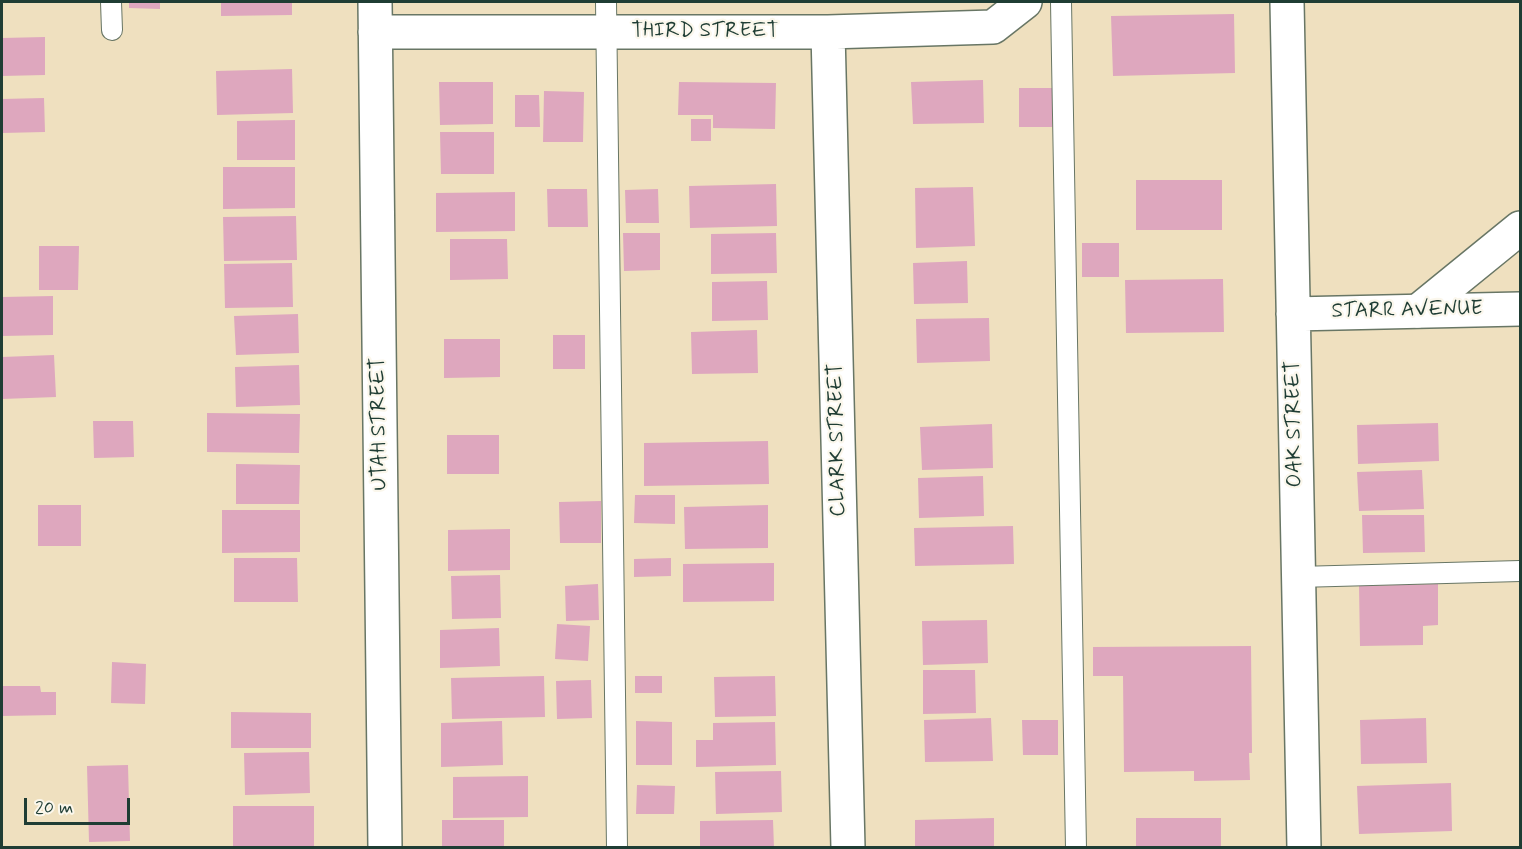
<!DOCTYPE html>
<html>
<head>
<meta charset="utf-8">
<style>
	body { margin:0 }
	#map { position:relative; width:1522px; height:849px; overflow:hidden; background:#efe0bf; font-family:Mynerve,sans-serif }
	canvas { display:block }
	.frame { position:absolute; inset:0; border:3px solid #1f3d34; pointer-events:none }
	.scale { position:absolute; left:24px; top:798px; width:106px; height:27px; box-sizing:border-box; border:3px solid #1f3d34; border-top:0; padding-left:8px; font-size:18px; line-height:21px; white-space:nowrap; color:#1f3d34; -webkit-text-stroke:4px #fbf7ec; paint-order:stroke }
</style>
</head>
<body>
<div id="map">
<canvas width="1522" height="849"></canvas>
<div class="frame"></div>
<div class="scale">20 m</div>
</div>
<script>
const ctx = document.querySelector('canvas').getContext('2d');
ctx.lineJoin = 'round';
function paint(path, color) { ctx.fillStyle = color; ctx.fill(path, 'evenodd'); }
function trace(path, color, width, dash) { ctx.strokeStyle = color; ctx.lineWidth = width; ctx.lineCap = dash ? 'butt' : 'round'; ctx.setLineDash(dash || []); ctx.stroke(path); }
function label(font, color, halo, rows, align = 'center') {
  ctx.font = font + ' Mynerve,sans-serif'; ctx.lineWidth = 4.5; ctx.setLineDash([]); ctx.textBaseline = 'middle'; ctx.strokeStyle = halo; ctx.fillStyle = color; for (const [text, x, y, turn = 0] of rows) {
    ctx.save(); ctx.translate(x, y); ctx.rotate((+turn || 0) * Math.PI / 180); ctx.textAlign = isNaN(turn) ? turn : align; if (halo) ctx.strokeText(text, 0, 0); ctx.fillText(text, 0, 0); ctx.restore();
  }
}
paint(new Path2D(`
	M 129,2 L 160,2 L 160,9 L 129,8 Z
	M 221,2 L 292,2 L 292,15 L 221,16 Z
	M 1234,14 L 1235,73 L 1113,76 L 1111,16 Z
	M 45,37 L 45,75 L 2,76 L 2,38 Z
	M 292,69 L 293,113 L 217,115 L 216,71 Z
	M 983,80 L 984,123 L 913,124 L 911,82 Z
	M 439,82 L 493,82 L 493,124 L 440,125 Z
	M 679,82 L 776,83 L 775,129 L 713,128 L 713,115 L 678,115 Z
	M 1019,88 L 1052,88 L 1052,127 L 1019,127 Z
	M 544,91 L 584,92 L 583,142 L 543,142 Z
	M 515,95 L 539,95 L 540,127 L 515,127 Z
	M 44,98 L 45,132 L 2,133 L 2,99 Z
	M 691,119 L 711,119 L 711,141 L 691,141 Z
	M 295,120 L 295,160 L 237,160 L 237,121 Z
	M 440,132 L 494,132 L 494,174 L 441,174 Z
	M 223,167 L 295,167 L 295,208 L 223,209 Z
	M 1136,180 L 1222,180 L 1222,230 L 1136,230 Z
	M 776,184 L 777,226 L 690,228 L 689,186 Z
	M 973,187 L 975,246 L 916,248 L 915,188 Z
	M 547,189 L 587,189 L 588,227 L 548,227 Z
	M 658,189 L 659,223 L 626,223 L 625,190 Z
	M 515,192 L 515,231 L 436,232 L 436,193 Z
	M 296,216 L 297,260 L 224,261 L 223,217 Z
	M 623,233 L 660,233 L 660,270 L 624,271 Z
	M 776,233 L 777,273 L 711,274 L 711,234 Z
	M 450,239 L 507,239 L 508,279 L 450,280 Z
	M 1082,243 L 1119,243 L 1119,277 L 1082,277 Z
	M 39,246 L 79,246 L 78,290 L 39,290 Z
	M 967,261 L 968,303 L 914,304 L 913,263 Z
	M 292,263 L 293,307 L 225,308 L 224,264 Z
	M 1223,279 L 1224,332 L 1126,333 L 1125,280 Z
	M 767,281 L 768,320 L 712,321 L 712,282 Z
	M 53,296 L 53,335 L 2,336 L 2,297 Z
	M 298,314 L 299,353 L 236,355 L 234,316 Z
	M 989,318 L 990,361 L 917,363 L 916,319 Z
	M 757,330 L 758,373 L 692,374 L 691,332 Z
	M 553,335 L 585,335 L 585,369 L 553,369 Z
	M 444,339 L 500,339 L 500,377 L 444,378 Z
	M 54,355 L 56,397 L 2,399 L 2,357 Z
	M 299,365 L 300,405 L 236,407 L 235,367 Z
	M 207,413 L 300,414 L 299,453 L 207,452 Z
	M 93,421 L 133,421 L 134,457 L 94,458 Z
	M 1438,423 L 1439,461 L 1358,464 L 1357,425 Z
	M 992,424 L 993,468 L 922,470 L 920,427 Z
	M 447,435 L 499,435 L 499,474 L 447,474 Z
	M 768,441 L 769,484 L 644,486 L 644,443 Z
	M 236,464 L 300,465 L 299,504 L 236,504 Z
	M 1422,470 L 1424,509 L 1359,511 L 1357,472 Z
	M 983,476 L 984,516 L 919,518 L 918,478 Z
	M 635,495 L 675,495 L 675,524 L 634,523 Z
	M 601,501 L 601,543 L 560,543 L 559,502 Z
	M 38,505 L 81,505 L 81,546 L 38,546 Z
	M 768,505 L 768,548 L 685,549 L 684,507 Z
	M 222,510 L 300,510 L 300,552 L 222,553 Z
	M 1362,515 L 1424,515 L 1425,552 L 1363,553 Z
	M 1013,526 L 1014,564 L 915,566 L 914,528 Z
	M 510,529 L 510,570 L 448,571 L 448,530 Z
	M 234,558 L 297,558 L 298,602 L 234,602 Z
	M 671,558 L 671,576 L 634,577 L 634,559 Z
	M 774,563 L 774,601 L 683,602 L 683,564 Z
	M 500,575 L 501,618 L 452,619 L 451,576 Z
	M 598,584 L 599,620 L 566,621 L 565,586 Z
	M 1438,584 L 1438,625 L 1423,626 L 1423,645 L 1360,646 L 1359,586 Z
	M 987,620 L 988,663 L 923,665 L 922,621 Z
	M 557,624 L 590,626 L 588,661 L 555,659 Z
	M 499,628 L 500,666 L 440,668 L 440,630 Z
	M 1251,646 L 1252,753 L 1249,753 L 1250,780 L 1194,781 L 1194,771 L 1124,772 L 1123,676 L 1093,676 L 1093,647 Z
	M 112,662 L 146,664 L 145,704 L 111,703 Z
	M 923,670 L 975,670 L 976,713 L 923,714 Z
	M 544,676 L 545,717 L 452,719 L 451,678 Z
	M 635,676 L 662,676 L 662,693 L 635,693 Z
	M 775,676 L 776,716 L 715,717 L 714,677 Z
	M 591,680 L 592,718 L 557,719 L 556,681 Z
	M 2,686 L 40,686 L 41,692 L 56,692 L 56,715 L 2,716 Z
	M 231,712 L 311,713 L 311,748 L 231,748 Z
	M 991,718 L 993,761 L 925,762 L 924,720 Z
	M 1426,718 L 1427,763 L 1361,764 L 1360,720 Z
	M 1022,720 L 1058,720 L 1058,755 L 1023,755 Z
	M 502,721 L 503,765 L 441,767 L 441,723 Z
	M 636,721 L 672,722 L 672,765 L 636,765 Z
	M 775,722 L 776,765 L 696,767 L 696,740 L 713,740 L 713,723 Z
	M 309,752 L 310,793 L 245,795 L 244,753 Z
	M 128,765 L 130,841 L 89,842 L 87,766 Z
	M 781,771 L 782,812 L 716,814 L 715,772 Z
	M 528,776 L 528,817 L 453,818 L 453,777 Z
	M 1451,783 L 1452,831 L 1359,834 L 1357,786 Z
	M 637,785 L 675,786 L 674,814 L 636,814 Z
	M 233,806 L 314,806 L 314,846 L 233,846 Z
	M 994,818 L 994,848 L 915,848 L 915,820 Z
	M 1136,818 L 1221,818 L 1221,848 L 1136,848 Z
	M 442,820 L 504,820 L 504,848 L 442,848 Z
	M 773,820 L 774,848 L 700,848 L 700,821 Z`), '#dea7be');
const service = new Path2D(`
	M 111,2 L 112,30
	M 606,2 L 617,848
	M 1061,2 L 1076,848
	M 1298,577 L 1520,571`);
const minor = new Path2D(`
	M 375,2 L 385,848
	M 375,32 L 828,32 L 993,27 L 1025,2
	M 828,32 L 848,848
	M 1418,311 L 1520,228`);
const secondary = new Path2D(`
	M 1287,2 L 1304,848
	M 1293,314 L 1520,309`);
trace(service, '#687665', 22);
trace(minor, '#687665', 36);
trace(secondary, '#687665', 36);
trace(service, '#fff', 20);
trace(minor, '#fff', 33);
trace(secondary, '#fff', 33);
label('21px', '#1f3d34', '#fbf7ec', [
	["THIRD STREET",705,32],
	["STARR AVENUE",1407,311,-1],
	["UTAH STREET",380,424,-91],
	["OAK STREET",1295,424,-91],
	["CLARK STREET",838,440,-91]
]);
</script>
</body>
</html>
